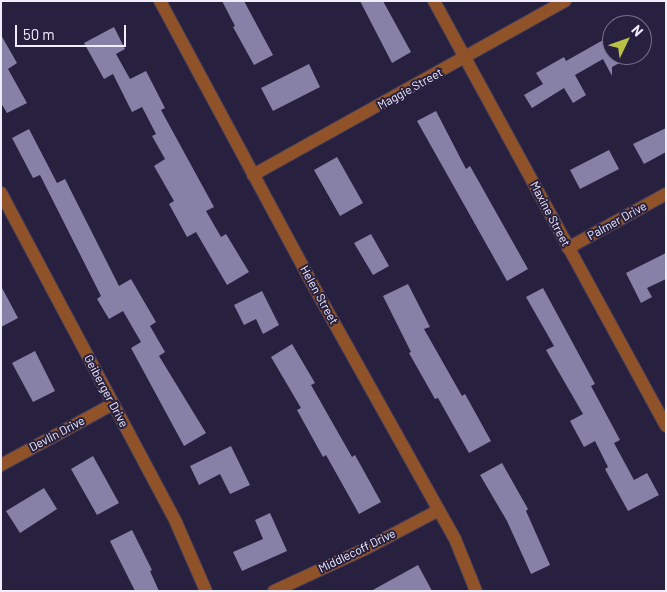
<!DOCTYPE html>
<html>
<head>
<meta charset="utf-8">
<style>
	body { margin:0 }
	#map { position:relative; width:667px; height:592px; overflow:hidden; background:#27203f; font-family:Barlow,sans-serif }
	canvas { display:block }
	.frame { position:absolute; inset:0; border:2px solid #f0edfe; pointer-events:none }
	.north { position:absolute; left:602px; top:15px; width:50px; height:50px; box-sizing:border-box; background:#27203f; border:1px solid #77728b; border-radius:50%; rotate:48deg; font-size:14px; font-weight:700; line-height:20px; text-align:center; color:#f0edfe }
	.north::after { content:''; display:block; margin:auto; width:18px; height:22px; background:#b9c146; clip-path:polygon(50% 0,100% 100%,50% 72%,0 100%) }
	.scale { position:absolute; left:15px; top:25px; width:111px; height:22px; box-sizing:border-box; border:2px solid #f0edfe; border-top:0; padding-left:6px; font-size:15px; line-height:18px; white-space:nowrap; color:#f0edfe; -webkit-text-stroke:4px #27203f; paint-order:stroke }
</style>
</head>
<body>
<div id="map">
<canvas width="667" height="592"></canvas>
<div class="frame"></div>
<div class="north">N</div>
<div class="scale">50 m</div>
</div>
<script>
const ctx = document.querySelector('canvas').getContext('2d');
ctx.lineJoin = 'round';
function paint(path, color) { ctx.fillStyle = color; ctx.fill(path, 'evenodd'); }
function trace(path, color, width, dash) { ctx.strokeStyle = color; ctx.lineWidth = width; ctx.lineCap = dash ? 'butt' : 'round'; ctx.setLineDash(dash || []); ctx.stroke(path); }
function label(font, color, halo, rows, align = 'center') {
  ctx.font = font + ' Barlow,sans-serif'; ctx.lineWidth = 4; ctx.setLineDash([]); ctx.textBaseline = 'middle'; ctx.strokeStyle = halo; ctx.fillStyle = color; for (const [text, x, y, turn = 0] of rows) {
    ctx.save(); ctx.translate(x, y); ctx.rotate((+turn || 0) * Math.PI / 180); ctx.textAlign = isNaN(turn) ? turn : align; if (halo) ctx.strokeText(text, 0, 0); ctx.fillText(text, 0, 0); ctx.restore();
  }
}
paint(new Path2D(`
	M 222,1 L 244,1 L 273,55 L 254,65 L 233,27 L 235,26 Z
	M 360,1 L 383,1 L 411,52 L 392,63 Z
	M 114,27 L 125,49 L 116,54 L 130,79 L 146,71 L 165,108 L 161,110 L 214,207 L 206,211 L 221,237 L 226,234 L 249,272 L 227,285 L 196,232 L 187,237 L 169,204 L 174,201 L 154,166 L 165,159 L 152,136 L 156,134 L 142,107 L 132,112 L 113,74 L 104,79 L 84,43 Z
	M 1,35 L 17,63 L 8,69 L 27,103 L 7,113 L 1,103 Z
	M 612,35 L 612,55 L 634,55 L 612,67 L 612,76 L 603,59 L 575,75 L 586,95 L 573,103 L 564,88 L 532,108 L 524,95 L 543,84 L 536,73 L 564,57 L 566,61 Z
	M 309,64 L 320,87 L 273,111 L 261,88 Z
	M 436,111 L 466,169 L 470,166 L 528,269 L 507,281 L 417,121 Z
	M 666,128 L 666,152 L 644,164 L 633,144 Z
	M 29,129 L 57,183 L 65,179 L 119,286 L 131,279 L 156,322 L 150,326 L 165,352 L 159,356 L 206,433 L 184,446 L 131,348 L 141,342 L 123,311 L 109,319 L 97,299 L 101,296 L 40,175 L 33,178 L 12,138 Z
	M 609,150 L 619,169 L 580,189 L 570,170 Z
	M 337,157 L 363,203 L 340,216 L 314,170 Z
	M 371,234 L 389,266 L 373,275 L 354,243 Z
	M 666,253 L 666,279 L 647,288 L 652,297 L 641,303 L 626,273 Z
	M 408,284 L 430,327 L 424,329 L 462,396 L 465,394 L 491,441 L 469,453 L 438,398 L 435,399 L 409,353 L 411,352 L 383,296 Z
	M 1,286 L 18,318 L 1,327 Z
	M 543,288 L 595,384 L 591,386 L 620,440 L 614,443 L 634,480 L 647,473 L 659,495 L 628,511 L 605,469 L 608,467 L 595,441 L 584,447 L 570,421 L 583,414 L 546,350 L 554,346 L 526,297 Z
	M 262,291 L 279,325 L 263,334 L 256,319 L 244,325 L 234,305 Z
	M 292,344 L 315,383 L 311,385 L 352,457 L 355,455 L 381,502 L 359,514 L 326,455 L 323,457 L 297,410 L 301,408 L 271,357 Z
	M 35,351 L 55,391 L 33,402 L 12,363 Z
	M 231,446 L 250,485 L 230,494 L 220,474 L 199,485 L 190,466 Z
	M 93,456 L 119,503 L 97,515 L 71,469 Z
	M 502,463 L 528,509 L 526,511 L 550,565 L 531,574 L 507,521 L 480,475 Z
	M 44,488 L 57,509 L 20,533 L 6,511 Z
	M 270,513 L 287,551 L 242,571 L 233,552 L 263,539 L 255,520 Z
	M 132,530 L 152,570 L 150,571 L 159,591 L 135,591 L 110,541 Z
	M 418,565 L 432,591 L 371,591 Z`), '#8881a7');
const minor = new Path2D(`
	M 160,1 L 314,287 L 455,539 L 476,591
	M 434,1 L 666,426
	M 253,175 L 565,1
	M 1,193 L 175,520 L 206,591
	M 568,248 L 666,194
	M 1,465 L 113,404
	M 274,591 L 365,549 L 439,510`);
trace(minor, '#433d5a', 14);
trace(minor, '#8f5229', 12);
label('12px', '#f0edfe', '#27203f', [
	["Maggie Street",410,89,-29],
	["Maxine Street",550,214,62],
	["Palmer Drive",617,221,-29],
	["Helen Street",319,295,61],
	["Geiberger Drive",106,391,62],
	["Devlin Drive",57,434,-28],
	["Middlecoff Drive",357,551,-26]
]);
</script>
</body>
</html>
